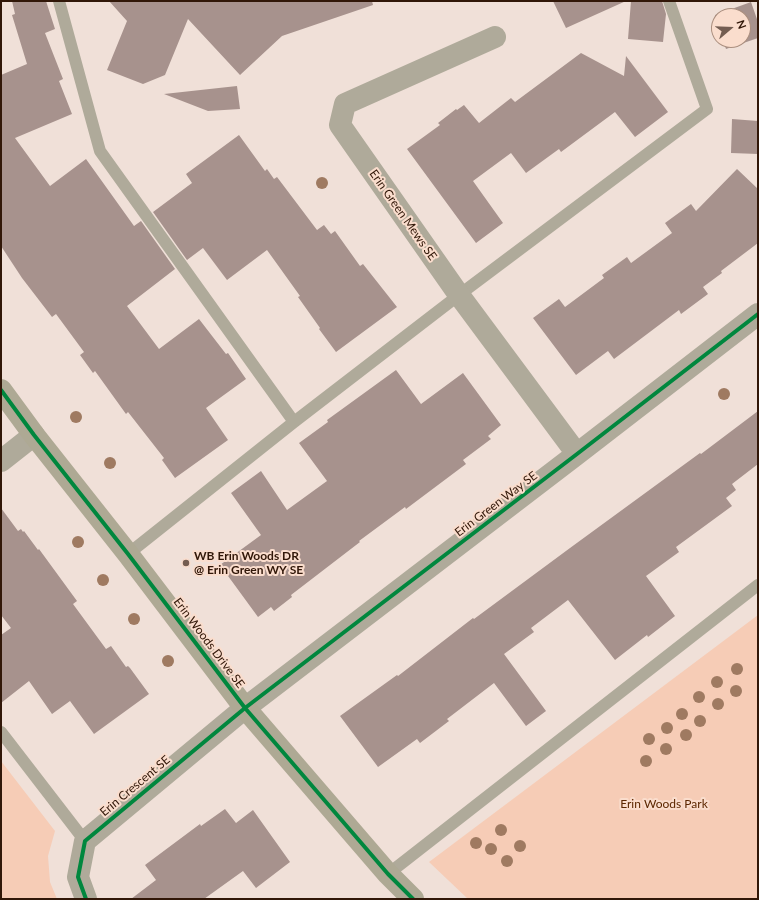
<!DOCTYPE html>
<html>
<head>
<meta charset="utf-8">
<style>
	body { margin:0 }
	#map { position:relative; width:759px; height:900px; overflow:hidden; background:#f0e0d8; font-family:Lato,sans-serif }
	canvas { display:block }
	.frame { position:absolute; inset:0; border:2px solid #311708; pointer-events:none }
	.north { position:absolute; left:711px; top:8px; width:40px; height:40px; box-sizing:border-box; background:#faddcd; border:1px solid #aa8e7e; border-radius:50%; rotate:71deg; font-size:11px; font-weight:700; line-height:16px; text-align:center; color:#311708 }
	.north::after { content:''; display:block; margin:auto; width:14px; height:18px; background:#745d51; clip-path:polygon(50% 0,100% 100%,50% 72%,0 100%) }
</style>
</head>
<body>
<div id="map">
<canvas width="759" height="900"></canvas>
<div class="frame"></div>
<div class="north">N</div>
</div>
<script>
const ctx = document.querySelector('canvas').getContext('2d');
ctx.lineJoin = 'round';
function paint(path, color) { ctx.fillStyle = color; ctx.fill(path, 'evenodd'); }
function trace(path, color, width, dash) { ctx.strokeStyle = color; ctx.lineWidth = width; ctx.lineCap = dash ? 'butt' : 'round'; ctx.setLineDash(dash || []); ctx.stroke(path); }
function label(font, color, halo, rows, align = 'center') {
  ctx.font = font + ' Lato,sans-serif'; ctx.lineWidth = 4; ctx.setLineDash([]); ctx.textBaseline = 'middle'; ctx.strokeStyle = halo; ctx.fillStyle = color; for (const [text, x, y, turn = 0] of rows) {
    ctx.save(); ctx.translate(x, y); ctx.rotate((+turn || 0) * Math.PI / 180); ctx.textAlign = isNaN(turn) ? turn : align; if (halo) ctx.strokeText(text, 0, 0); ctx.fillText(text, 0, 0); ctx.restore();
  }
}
paint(new Path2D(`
	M 758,615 L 758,899 L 468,899 L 429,862 Z
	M 1,761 L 55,831 L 48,856 L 50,882 L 57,899 L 1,899 Z`), '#f6ccb6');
paint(new Path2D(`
	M 12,1 L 46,1 L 55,29 L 45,33 L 63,79 L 59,81 L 72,114 L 15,138 L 50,186 L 86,159 L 134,226 L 141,221 L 175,269 L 127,306 L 159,349 L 199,319 L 226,354 L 228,353 L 246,379 L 206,408 L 228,440 L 175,478 L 162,460 L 164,458 L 128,412 L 126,414 L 95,371 L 93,373 L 80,355 L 84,352 L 56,314 L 52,317 L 22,278 L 1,246 L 1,75 L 27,64 L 12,15 L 15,14 Z
	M 109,1 L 372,1 L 373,5 L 282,36 L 240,75 L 188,19 L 165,75 L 143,84 L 107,70 L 127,21 Z
	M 553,1 L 626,1 L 566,28 Z
	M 631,1 L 662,1 L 666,14 L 663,42 L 628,39 Z
	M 751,2 L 758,22 L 758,38 L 726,49 L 723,40 L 743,40 L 743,16 L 719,16 L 719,28 L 715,15 Z
	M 581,53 L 624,76 L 626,56 L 668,112 L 635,137 L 615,112 L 561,152 L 559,149 L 526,173 L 511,153 L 473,181 L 503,223 L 476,243 L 407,149 L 440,125 L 438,123 L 456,109 L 457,110 L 464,105 L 479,123 L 511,98 L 515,102 Z
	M 237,86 L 240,109 L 208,111 L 164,94 Z
	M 732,119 L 758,121 L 758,154 L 731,153 Z
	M 239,135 L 265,171 L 267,169 L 274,179 L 277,177 L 317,230 L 324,225 L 331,234 L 335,231 L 360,266 L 363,264 L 397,307 L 336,352 L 319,329 L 320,328 L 298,297 L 300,296 L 267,250 L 227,280 L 203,248 L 187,260 L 153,212 L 192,183 L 186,174 Z
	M 737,169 L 758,189 L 758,243 L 721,271 L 722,273 L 703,287 L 708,294 L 681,314 L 679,310 L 614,359 L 608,351 L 576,375 L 533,318 L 559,299 L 565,307 L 604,278 L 602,275 L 627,257 L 631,263 L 672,233 L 665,223 L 691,204 L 696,211 Z
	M 396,370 L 421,404 L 463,373 L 501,425 L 488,436 L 491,439 L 463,460 L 466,464 L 406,509 L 405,507 L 359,541 L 360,542 L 291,595 L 292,597 L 274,611 L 271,607 L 258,617 L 220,565 L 261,535 L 231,493 L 261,471 L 287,510 L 327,481 L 299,443 L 328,422 L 327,420 Z
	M 758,411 L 758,464 L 732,484 L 736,490 L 726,498 L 732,506 L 676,547 L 679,552 L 646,576 L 675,616 L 648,637 L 647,635 L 615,660 L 568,600 L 531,628 L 534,632 L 504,654 L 546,711 L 526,726 L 494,683 L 447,719 L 449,721 L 420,743 L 417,739 L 378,767 L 340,716 L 397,675 L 398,676 L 473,618 L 474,619 L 570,548 L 700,453 L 701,454 Z
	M 1,508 L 18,531 L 21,529 L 23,532 L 24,531 L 38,550 L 39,549 L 77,601 L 73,604 L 106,649 L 111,646 L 126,667 L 128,666 L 130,668 L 149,694 L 94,734 L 70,701 L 52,714 L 29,681 L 1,703 L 1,635 L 11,628 L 1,615 Z
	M 225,809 L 236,823 L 253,810 L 290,862 L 256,888 L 243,871 L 204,899 L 131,899 L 156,880 L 145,865 L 200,824 L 201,826 Z`), '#a7928d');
trace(new Path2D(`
	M 59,1 L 100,151 L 294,422
	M 128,554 L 294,422 L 459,295 L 707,109 L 669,1
	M 1,732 L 85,841
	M 388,874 L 758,585`), '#afaa9a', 12);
trace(new Path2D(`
	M 495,37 L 345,104 L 340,125 L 459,295 L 577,454
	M 1,461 L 34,435
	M 86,899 L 78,877 L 85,841 L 245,708 L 577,454 L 758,314`), '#afaa9a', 22);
trace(new Path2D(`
	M 1,390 L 34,435 L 128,554 L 245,708 L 388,874 L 413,899`), '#aea994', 22);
trace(new Path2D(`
	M 1,390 L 34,435 L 128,554 L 245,708 L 388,874 L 413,899
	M 86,899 L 78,877 L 85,841 L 245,708 L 577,454 L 758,314`), '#00873e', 4);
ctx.fillStyle = '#9f7a61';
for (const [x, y] of [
	[322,183],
	[724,394],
	[76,417],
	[110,463],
	[78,542],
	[103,580],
	[134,619],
	[168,661],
	[737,669],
	[717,682],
	[736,691],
	[699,697],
	[718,704],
	[682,714],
	[700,721],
	[667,728],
	[686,735],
	[649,739],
	[666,749],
	[646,761],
	[501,830],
	[476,843],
	[520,846],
	[491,849],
	[507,861]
]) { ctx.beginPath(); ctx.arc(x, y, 6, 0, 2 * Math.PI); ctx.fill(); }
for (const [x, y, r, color] of [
	[186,563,4,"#745d51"]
]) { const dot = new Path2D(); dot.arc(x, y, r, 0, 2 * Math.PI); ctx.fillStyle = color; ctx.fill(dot); trace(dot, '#faddcd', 1.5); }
label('12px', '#311708', '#faddcd', [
	["Erin Green Mews SE",403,215,55],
	["Erin Green Way SE",496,504,-37],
	["Erin Woods Drive SE",209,643,53],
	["Erin Crescent SE",135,786,-40]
]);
label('bold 12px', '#311708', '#faddcd', [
	["WB Erin Woods DR",194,556],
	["@ Erin Green WY SE",194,570]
], 'left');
label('12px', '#5c2700', '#faddcd', [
	["Erin Woods Park",664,804]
]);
</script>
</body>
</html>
